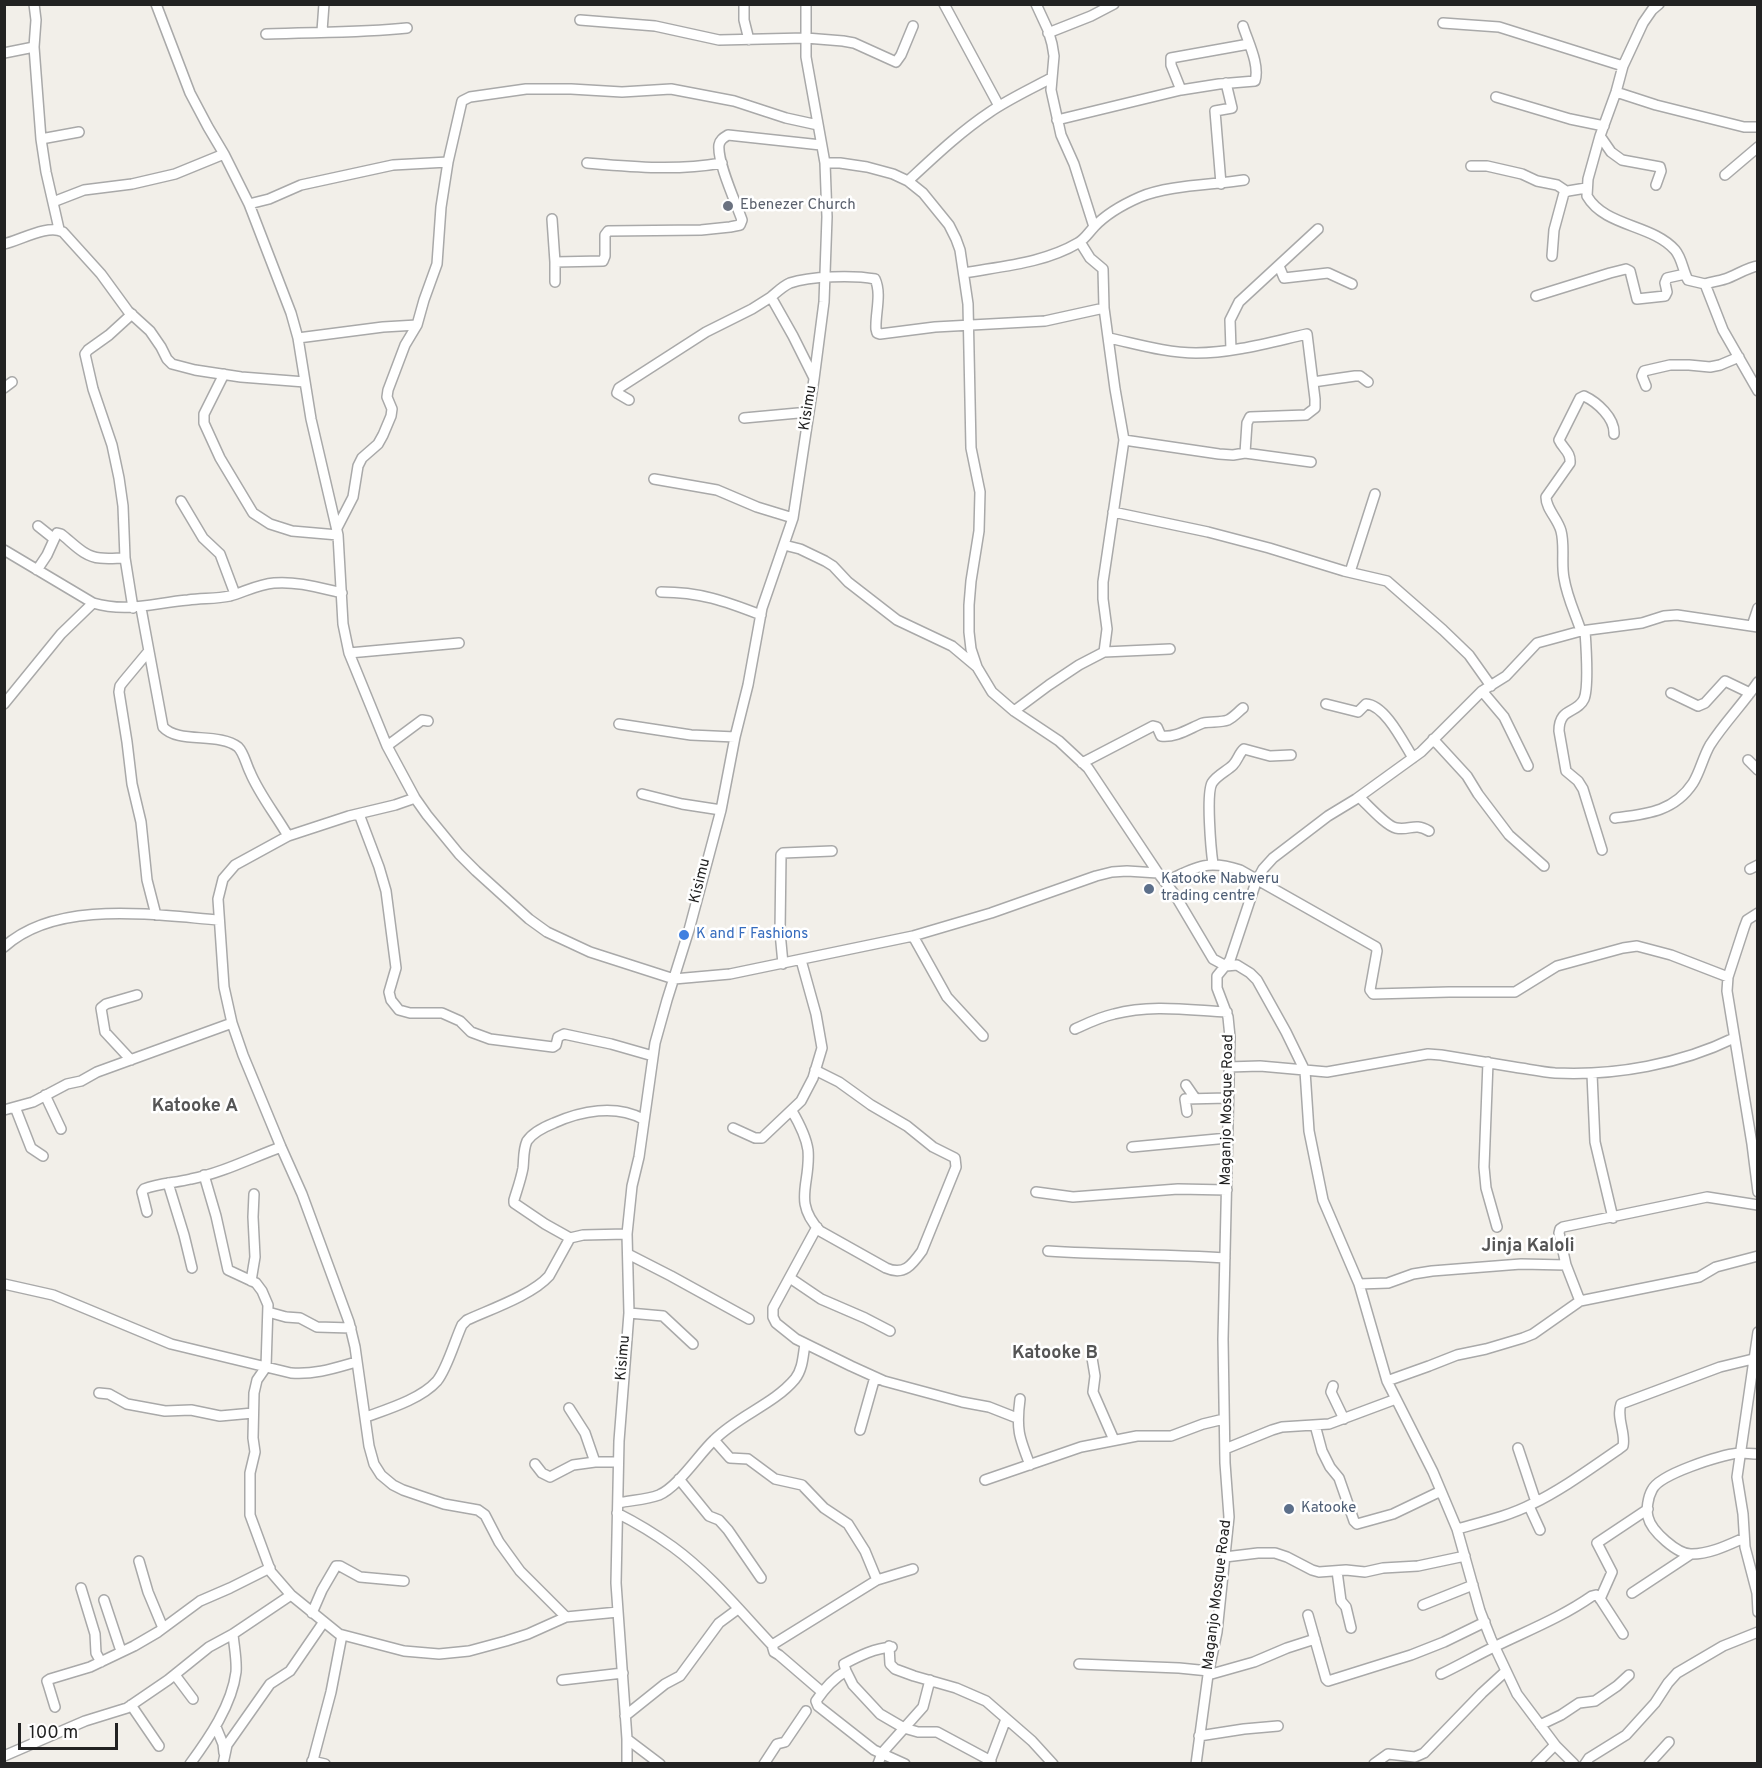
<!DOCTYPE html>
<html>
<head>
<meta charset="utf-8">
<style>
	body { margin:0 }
	#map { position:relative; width:1762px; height:1768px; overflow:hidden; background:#f2efe9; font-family:Overpass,sans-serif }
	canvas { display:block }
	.frame { position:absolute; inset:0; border:6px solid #222; pointer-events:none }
	.scale { position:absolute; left:18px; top:1723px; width:100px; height:27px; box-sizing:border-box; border:3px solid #222; border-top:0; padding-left:8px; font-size:18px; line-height:21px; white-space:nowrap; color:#222; -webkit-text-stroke:4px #fff; paint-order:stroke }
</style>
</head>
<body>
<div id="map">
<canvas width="1762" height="1768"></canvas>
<div class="frame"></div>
<div class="scale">100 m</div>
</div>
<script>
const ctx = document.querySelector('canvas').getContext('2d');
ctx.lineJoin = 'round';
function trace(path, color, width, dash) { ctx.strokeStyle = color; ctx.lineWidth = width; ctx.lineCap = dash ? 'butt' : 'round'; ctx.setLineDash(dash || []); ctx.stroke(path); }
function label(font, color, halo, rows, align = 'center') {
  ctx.font = font + ' Overpass,sans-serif'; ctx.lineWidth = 5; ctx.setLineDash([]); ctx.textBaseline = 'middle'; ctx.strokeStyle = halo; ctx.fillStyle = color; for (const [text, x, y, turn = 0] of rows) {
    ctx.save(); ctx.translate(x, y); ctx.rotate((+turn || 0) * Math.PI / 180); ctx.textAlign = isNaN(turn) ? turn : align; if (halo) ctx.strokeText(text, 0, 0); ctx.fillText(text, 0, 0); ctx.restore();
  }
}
const minor = new Path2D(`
	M 34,4 L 36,20 L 34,47 L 41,139 L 46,172 L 59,229
	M 156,4 L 190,93 L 208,127 L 224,154 L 249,204 L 291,313 L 298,338 L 311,419 L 338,535 L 343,624 L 349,653 L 387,746 L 415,798 L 427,815 L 459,854 L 476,871 L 529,919 L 547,932 L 590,952 L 674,979 L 730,974 L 913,936 L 991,913 L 1096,876 L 1112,872 L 1127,871 L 1158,873 L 1175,895 L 1213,959 L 1226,966 L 1237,965 L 1250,973 L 1257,980 L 1286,1032 L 1305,1071 L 1309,1131 L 1323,1200 L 1359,1284 L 1387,1381 L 1433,1472 L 1457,1529 L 1480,1611 L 1491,1639 L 1517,1694 L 1556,1746 L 1574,1764
	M 744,4 L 744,20 L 749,40
	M 944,4 L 999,106
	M 1036,4 L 1048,30 L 1052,44 L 1054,56 L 1051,90 L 1061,135 L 1074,164 L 1094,227
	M 1659,4 L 1652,10 L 1643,23 L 1623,66 L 1616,92 L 1600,136 L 1588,179 L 1587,196 C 1605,227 1652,224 1675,250 C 1682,258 1683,271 1688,280 L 1705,284 L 1723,330 L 1758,391
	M 580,20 L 655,26 L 719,40 L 806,38 L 843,41 L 854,43 L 896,62 L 901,55 L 913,26
	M 1443,23 L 1499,27 L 1623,66
	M 322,31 L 324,4
	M 1048,33 L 1091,16 L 1114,4
	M 266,34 C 313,32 360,33 407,28
	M 4,53 L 34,47
	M 1181,90 L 1171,65 L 1171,58 L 1249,44
	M 1616,92 L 1656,105 L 1744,127 L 1756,127
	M 1496,97 L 1570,119 L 1604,126
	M 1057,120 L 1181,90 L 1219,84 L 1255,81 C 1260,65 1248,42 1243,26
	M 1600,136 L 1611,152 L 1622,160 L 1660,167 L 1661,171 L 1656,185
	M 41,139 L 79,132
	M 587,163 C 634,167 675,171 722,163
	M 825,163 L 840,163 L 867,167 L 893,174 L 908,181 L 923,193 L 949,225 L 956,239 L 960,250 L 968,304 L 971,448 L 980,492 L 979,531 L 971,581 L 969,605 L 969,632 L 971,649 L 977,667 L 992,692 L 1014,711 L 1059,741 L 1088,768 L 1158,873
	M 1471,166 L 1487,166 L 1522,174 L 1537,181 L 1557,185 L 1566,191
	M 1725,175 L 1758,147
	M 908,181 C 934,157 960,132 990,112 C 1009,99 1031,89 1051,78
	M 1221,184 L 1215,111 L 1232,108 L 1226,83
	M 53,202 L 84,190 L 132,184 L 175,174 L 224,154
	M 249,204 L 269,199 L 301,185 L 393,165 L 448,162
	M 552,219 L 555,262 L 555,282
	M 1080,242 L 1090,258 L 1103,269 L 1104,308 L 1115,389 L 1124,440 L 1103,582 L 1103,599 L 1107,629 L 1104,652
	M 4,244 C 21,240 48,224 63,232 L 101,274 L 128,311 L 150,331 L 161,347 L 167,359 L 172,364 L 195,370 L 241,377 L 305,382
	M 1552,256 L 1554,230 L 1564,193 L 1568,191 L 1586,188
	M 555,262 L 603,261 L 605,256 L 605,235 L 608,231 L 701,230 L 730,227 L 740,225 L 742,220 C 736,203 717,162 719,145 C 720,140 723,138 728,135 L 821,145
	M 1279,266 L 1284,278 L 1328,273 L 1352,284
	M 964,273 C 1003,266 1044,263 1078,243 C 1085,239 1089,232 1094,227 C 1107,213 1124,204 1140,197 C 1168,185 1213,185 1244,180
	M 1705,284 C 1712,282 1719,281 1725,279 C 1735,276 1748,267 1758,266
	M 1536,296 L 1610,273 L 1626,269 L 1630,271 L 1637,299 L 1665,296 L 1667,292 L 1665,283 L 1667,278 L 1685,274
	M 771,297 C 777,292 783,286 790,283 C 810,276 854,275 875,279 C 882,294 875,314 876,329 L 877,333 L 880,334 L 935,327 L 1045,321 L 1104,308
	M 132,314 L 109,335 L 88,350 L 85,354 L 93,389 L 112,445 L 119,478 L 123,506 L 125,558 L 133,608
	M 298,338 L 383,327 L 417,325
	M 1109,338 C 1137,344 1167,353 1196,353 C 1233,353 1271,342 1307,334 L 1315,399 L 1315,408 L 1306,415 L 1250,417 L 1247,423 L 1245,453
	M 1231,350 L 1230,320 L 1239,302 L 1318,229
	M 224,374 L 204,414 L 204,423 L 220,458 L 253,513 L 270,524 L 292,531 L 338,535
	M 1313,382 L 1355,376 L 1360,376 L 1368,382
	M 1646,386 L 1642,376 L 1644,371 L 1670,365 L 1689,365 L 1710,367 L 1720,365 L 1739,357
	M 4,388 L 12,382
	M 629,400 L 617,393 L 619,388 L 706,332 L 752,309 L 771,297 L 793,336 L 814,378
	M 744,418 L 809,412
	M 1124,440 L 1219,454 L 1233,455 L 1245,453 L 1311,462
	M 654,479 L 717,490 L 757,507 L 793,518
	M 181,501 L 203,538 L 220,554 L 235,594
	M 1113,512 L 1208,532 L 1269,548 L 1344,571 L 1387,581 L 1443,630 L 1469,655 L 1491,686
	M 38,526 L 53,538
	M 337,528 L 353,497 L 358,466 L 362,458 L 378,444 L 383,435 L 391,416 L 392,409 L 387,397 L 388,390 L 405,345 L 417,325 L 424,300 L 437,264 L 441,207 L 448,162 L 462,101 L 470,97 L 526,89 L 571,89 L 622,92 L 671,89 L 734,101 L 786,118 L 818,125
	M 784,545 L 800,549 L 825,561 L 833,566 L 848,582 L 897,620 L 952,646 L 977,667
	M 4,550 L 93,603 C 128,613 153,603 188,600 C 202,598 216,599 230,596 C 244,592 259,584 274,583 C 297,581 320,588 342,593
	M 37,570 L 47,555 L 57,533 L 61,534 C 73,543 84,557 100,558 C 108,559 117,558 125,558
	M 1350,572 L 1375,494
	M 661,592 C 700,592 725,601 761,615
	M 141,608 L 163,727 C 178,744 219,732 238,747 C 244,753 246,764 250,772 C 259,794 276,815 288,836
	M 1752,626 L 1758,608
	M 1581,631 C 1575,613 1567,597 1564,578 C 1561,563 1565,546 1561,531 C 1558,519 1546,509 1546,497 L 1570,463 C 1571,452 1563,449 1559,440 L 1580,398 L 1584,396 C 1597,402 1615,418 1614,434
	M 1585,631 C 1586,645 1589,687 1584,699 C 1577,714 1559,707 1559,731 L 1566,771 L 1578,781 L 1583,789 L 1602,850
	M 148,652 L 123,682 L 120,686 L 119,692 L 127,742 L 132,784 L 141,822 L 147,880 L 156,915
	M 349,653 L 459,643
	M 1482,691 L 1504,717 L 1528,766
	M 1671,693 L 1698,706 L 1705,703 L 1725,681 L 1750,693
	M 4,704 L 61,634 L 93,603
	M 1326,704 L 1358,712 L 1366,704 C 1385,705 1403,742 1413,758
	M 1014,711 L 1049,685 L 1079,665 L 1104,652 L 1170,649
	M 619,724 L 691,735 L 735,737
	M 1433,739 L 1467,776 L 1478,794 L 1509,835 L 1544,866
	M 387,746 L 422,720 L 428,721
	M 1748,760 L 1758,770
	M 1082,763 L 1153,726 L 1157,727 L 1161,736 C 1176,738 1190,728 1203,723 C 1211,721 1220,723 1228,720 C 1234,717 1238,712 1243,708
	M 642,794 L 682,804 L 721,810
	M 1359,797 C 1367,804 1386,826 1396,828 C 1410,831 1414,822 1429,831
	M 415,798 L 395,805 L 349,816 L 288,836 L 235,865 L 223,879 L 218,899 L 224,987 L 232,1023 L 243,1055 L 281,1147 L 302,1194 L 349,1322 L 355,1347 L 369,1446 L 374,1464 L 381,1475 L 393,1485 L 403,1490 L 444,1504 L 478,1510 L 485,1515 L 499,1542 L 520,1571 L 566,1617
	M 359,814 L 379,867 L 386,891 L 396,968 L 389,992 L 391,1000 L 399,1010 L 410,1013 L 442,1013 L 460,1021 L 471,1032 L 490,1039 L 553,1047 L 556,1045 L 558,1037 L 564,1034 L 611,1044 L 653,1056
	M 1615,818 C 1646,814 1674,812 1693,783 C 1700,772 1703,757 1710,745 C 1724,723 1743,704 1758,682
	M 1213,864 C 1211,850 1206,794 1212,783 C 1217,775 1227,771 1233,765 C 1238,760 1239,753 1244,749 L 1270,756 L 1291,755
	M 1750,869 L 1758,865
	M 1165,882 C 1195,867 1207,859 1240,870 L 1376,947 L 1377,951 L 1370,990 L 1373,994 L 1449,992 L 1515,992 L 1557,966 L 1623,948 L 1637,946 L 1671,955 L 1728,977
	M 1758,913 L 1747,920 L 1744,928 L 1728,977 L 1727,991 L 1752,1144 L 1758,1192
	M 913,936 L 947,997 L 983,1036
	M 4,947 C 56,899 154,915 219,920
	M 783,964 L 780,932 L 781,855 L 783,853 L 832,851
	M 1075,1029 C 1088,1023 1100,1017 1114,1014 C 1151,1004 1189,1010 1227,1012
	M 131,1060 L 105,1032 L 101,1008 L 106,1004 L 137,995
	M 1488,1062 L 1484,1167 L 1486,1188 L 1497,1227
	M 1228,1067 L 1260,1066 L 1327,1072 L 1428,1054 L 1441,1055 C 1466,1059 1490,1063 1514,1067 C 1528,1069 1542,1072 1555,1073 C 1615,1076 1681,1064 1734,1038
	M 1592,1074 L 1595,1142 L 1613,1218
	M 1186,1085 L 1195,1098
	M 45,1095 L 61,1129
	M 15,1107 L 31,1148 L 43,1156
	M 4,1110 L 33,1102 L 67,1084 L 81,1081 L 97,1072 L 232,1023
	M 792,1111 C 799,1123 806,1136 808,1150 C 811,1184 792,1201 820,1231 L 886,1268 C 904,1276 912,1265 922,1251 L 956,1167 L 955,1158 L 933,1147 L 907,1126 L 871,1105 L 839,1082 L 815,1070
	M 1187,1112 L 1185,1099 L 1228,1098
	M 733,1128 L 755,1138 L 762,1138 L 801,1101 L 813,1078 L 822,1048 L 816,1014 L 801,960
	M 1132,1147 L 1228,1138
	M 204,1175 L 216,1216 L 228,1270 L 256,1283 L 262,1291 L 268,1305 L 266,1367 L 257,1380 L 254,1393 L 253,1438 L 255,1452 L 250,1473 L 250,1515 L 271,1572 L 291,1595 L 339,1634 L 404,1651 L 439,1654 L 469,1651 L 506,1641 L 528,1634 L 566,1617 L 618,1612
	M 168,1183 L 184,1235 L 192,1268
	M 1036,1192 L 1073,1197 L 1178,1189 L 1227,1190
	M 147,1212 L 142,1192 L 144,1189 C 159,1183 175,1183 191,1179 C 222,1173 251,1158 281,1147
	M 817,1227 L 773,1308 L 773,1317 L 776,1323 L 796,1339 L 851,1366 L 884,1381 L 962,1402 L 989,1407 L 1017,1418
	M 570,1238 L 545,1224 L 514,1203 L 514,1200 C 517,1190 521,1179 523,1168 C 524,1159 523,1150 527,1141 C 533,1132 544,1127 554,1123 C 581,1111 615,1104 643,1119
	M 1048,1251 C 1107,1255 1166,1254 1225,1258
	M 628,1254 L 671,1276 L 749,1319
	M 1566,1265 L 1559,1233 L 1560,1229 L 1563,1227 L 1707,1197 L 1758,1205
	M 790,1278 L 821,1299 L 865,1318 L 890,1331
	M 251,1281 L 255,1257 L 253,1217 L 254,1194
	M 4,1284 L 53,1295 L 171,1344 L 291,1373 C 314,1375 335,1368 356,1362
	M 1359,1284 L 1388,1283 L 1413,1274 L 1432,1271 L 1521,1264 L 1566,1265 L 1580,1301 L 1699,1277 L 1716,1267 L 1758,1256
	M 268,1312 L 286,1317 L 300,1318 L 317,1327 L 351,1328
	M 629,1313 L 663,1316 L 693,1344
	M 1758,1332 L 1737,1477 L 1743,1514 L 1745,1547 L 1757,1593 L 1758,1612
	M 1091,1352 L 1095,1376 L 1093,1392 L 1114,1440
	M 1387,1381 L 1429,1366 L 1457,1355 L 1486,1349 L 1523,1338 L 1533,1334 L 1580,1301
	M 1333,1386 L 1331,1392 L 1344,1419
	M 99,1393 L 109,1394 L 127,1404 L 165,1411 L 191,1410 L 220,1416 L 253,1413
	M 1020,1399 C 1016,1429 1019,1437 1030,1465
	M 569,1408 L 585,1433 L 595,1462
	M 366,1417 C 388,1409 421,1399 437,1381 C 447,1369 455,1340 462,1325 L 467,1320 C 491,1309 532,1295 549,1276 L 570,1238 L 583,1235 L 627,1234
	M 1315,1425 L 1322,1451 L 1330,1467 L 1339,1478 L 1354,1521 L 1357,1524 L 1393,1514 L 1441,1491
	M 860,1430 L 875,1377
	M 714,1440 L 730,1458 L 748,1459 L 775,1479 L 802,1485 L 824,1508 L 848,1524 L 865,1551 L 877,1580
	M 1518,1448 L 1536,1502
	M 1225,1449 L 1272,1430 L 1282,1427 L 1329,1424 L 1396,1399
	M 535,1464 L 542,1473 L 550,1477 L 573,1465 L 595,1462 L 618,1462
	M 679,1479 L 709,1516 L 719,1520 L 728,1530 L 761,1578
	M 985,1480 L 1081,1447 L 1137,1436 L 1171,1436 L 1203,1424 L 1224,1419
	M 618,1503 C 631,1500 646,1500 659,1495 C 678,1487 699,1454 714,1440 C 739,1415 773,1405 795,1379 C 803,1369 803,1355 805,1344
	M 1529,1506 L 1540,1530
	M 617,1513 C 637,1523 655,1534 673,1547 C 710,1574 740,1611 772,1645 L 877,1580 L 913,1569
	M 1457,1529 C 1482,1522 1509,1516 1532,1504 C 1563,1489 1591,1468 1619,1449 L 1623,1446 C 1626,1433 1616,1418 1621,1404 L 1720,1367 L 1753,1359
	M 1744,1538 C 1728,1545 1710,1554 1692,1554 C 1678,1555 1651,1531 1648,1517 C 1646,1510 1648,1497 1652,1490 C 1659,1474 1721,1455 1739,1453 C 1745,1453 1752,1454 1758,1454
	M 1225,1557 L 1258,1553 L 1275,1553 L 1287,1557 L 1312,1570 L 1319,1572 L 1346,1570 L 1365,1572 L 1383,1568 L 1418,1566 L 1465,1556
	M 139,1561 L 148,1592 L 163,1628
	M 1337,1571 L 1341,1601 L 1346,1607 L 1351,1628
	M 81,1588 L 95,1634 L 96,1653 L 101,1662
	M 1632,1593 L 1691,1554
	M 1600,1599 L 1612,1572 L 1597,1543 L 1648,1509
	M 104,1600 L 121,1651
	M 1423,1605 L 1473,1585
	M 312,1613 L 322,1590 L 336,1566 L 340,1566 L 360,1577 L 404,1581
	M 1308,1615 L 1326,1679 L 1328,1681 L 1411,1655 L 1444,1642 L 1485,1622
	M 772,1645 L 774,1652 L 779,1655 L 822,1692
	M 889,1646 L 890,1664 L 895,1669 L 914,1676 L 956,1688 L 986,1701 L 1032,1741 L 1053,1764
	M 892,1647 C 875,1648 859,1656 844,1664 L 846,1671 C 834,1678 824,1689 816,1701 L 818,1706 L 874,1750 L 905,1764
	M 1079,1664 L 1179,1668 L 1209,1671
	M 846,1671 L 853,1685 L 880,1714 L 904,1728 L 918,1732 L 937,1732 L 991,1761
	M 1441,1674 C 1460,1665 1477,1655 1496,1646 C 1529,1630 1562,1617 1592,1596 L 1596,1595 L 1599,1597 L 1623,1634
	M 175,1675 L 193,1699
	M 1208,1675 L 1254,1662 L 1287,1648 L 1315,1639
	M 562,1680 L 623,1673
	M 131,1705 L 159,1746
	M 55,1707 L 48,1684 L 47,1681 L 50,1679 L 90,1667 L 134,1646 L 158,1632 L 200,1601 L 230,1588 L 270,1568
	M 625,1716 L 665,1684 L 680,1676 L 719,1623 L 738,1609
	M 1540,1725 L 1561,1715 L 1579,1703 L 1595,1701 L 1617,1686 L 1629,1675
	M 216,1727 L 223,1744 L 224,1753
	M 1199,1736 L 1244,1729 L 1278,1726
	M 627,1739 L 660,1764
	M 4,1756 L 85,1721 L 127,1708 L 168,1680 L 209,1647 L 233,1634 L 291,1595
	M 312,1761 L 325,1764
	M 190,1764 C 209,1738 232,1705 236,1672 C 237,1660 234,1646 233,1634
	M 223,1764 L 227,1745 L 270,1684 L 290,1671 L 323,1623
	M 312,1764 L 331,1692 L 342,1635
	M 627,1764 L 627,1739 L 616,1583 L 619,1441 L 629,1313 L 627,1234 L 632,1186 L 639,1157 L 655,1043 L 667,1000 L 689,930 L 721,810 L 735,737 L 748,685 L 762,608 L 793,518 L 814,379 L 824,302 L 827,217 L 825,163 L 806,57 L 806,4
	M 764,1764 L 777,1744 L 785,1742 L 806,1711
	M 878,1764 L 882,1753 L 923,1707 L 930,1680
	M 989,1764 L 1006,1719
	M 1196,1764 L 1208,1675 L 1217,1632 L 1229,1517 L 1225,1463 L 1223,1339 L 1230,1037 L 1228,1017 L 1217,988 L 1217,976 L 1230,960 L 1256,882 L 1263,869 L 1273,858 L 1328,816 L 1356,799 L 1421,752 L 1482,691 L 1506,676 L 1537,643 L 1581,631 L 1642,623 L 1664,616 L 1677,615 L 1758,627
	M 1374,1764 L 1388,1754 L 1415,1757 L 1424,1753 L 1482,1693 L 1506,1671
	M 1536,1764 L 1555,1745
	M 1585,1764 L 1589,1758 L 1626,1735 L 1655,1703 L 1668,1683 L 1677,1673 L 1723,1646 L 1758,1632
	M 1649,1764 L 1669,1742`);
trace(minor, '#a9a9a9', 12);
trace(minor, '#fff', 9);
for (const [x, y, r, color] of [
	[728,206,6,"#6b7280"],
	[1149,889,6,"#5c6f8a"],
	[684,935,6,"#3f7fe0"],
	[1289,1509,6,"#5c6f8a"]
]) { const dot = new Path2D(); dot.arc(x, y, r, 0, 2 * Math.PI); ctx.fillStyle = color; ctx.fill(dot); trace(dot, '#fff', 2); }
label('15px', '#5b616d', '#fff', [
	["Ebenezer Church",740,206]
], 'left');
label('15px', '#222', '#fff', [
	["Kisimu",809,408,-81],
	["Kisimu",701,881,-76],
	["Maganjo Mosque Road",1228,1110,-89],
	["Kisimu",624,1358,-85],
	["Maganjo Mosque Road",1218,1595,-83]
]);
label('15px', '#4e5e75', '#fff', [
	["Katooke Nabweru",1161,880],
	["trading centre",1161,897],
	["Katooke",1301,1509]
], 'left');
label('15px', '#366cbe', '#fff', [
	["K and F Fashions",696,935]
], 'left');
label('bold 18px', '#555', '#fff', [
	["Katooke A",195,1107],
	["Jinja Kaloli",1528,1247],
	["Katooke B",1055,1354]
]);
</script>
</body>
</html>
